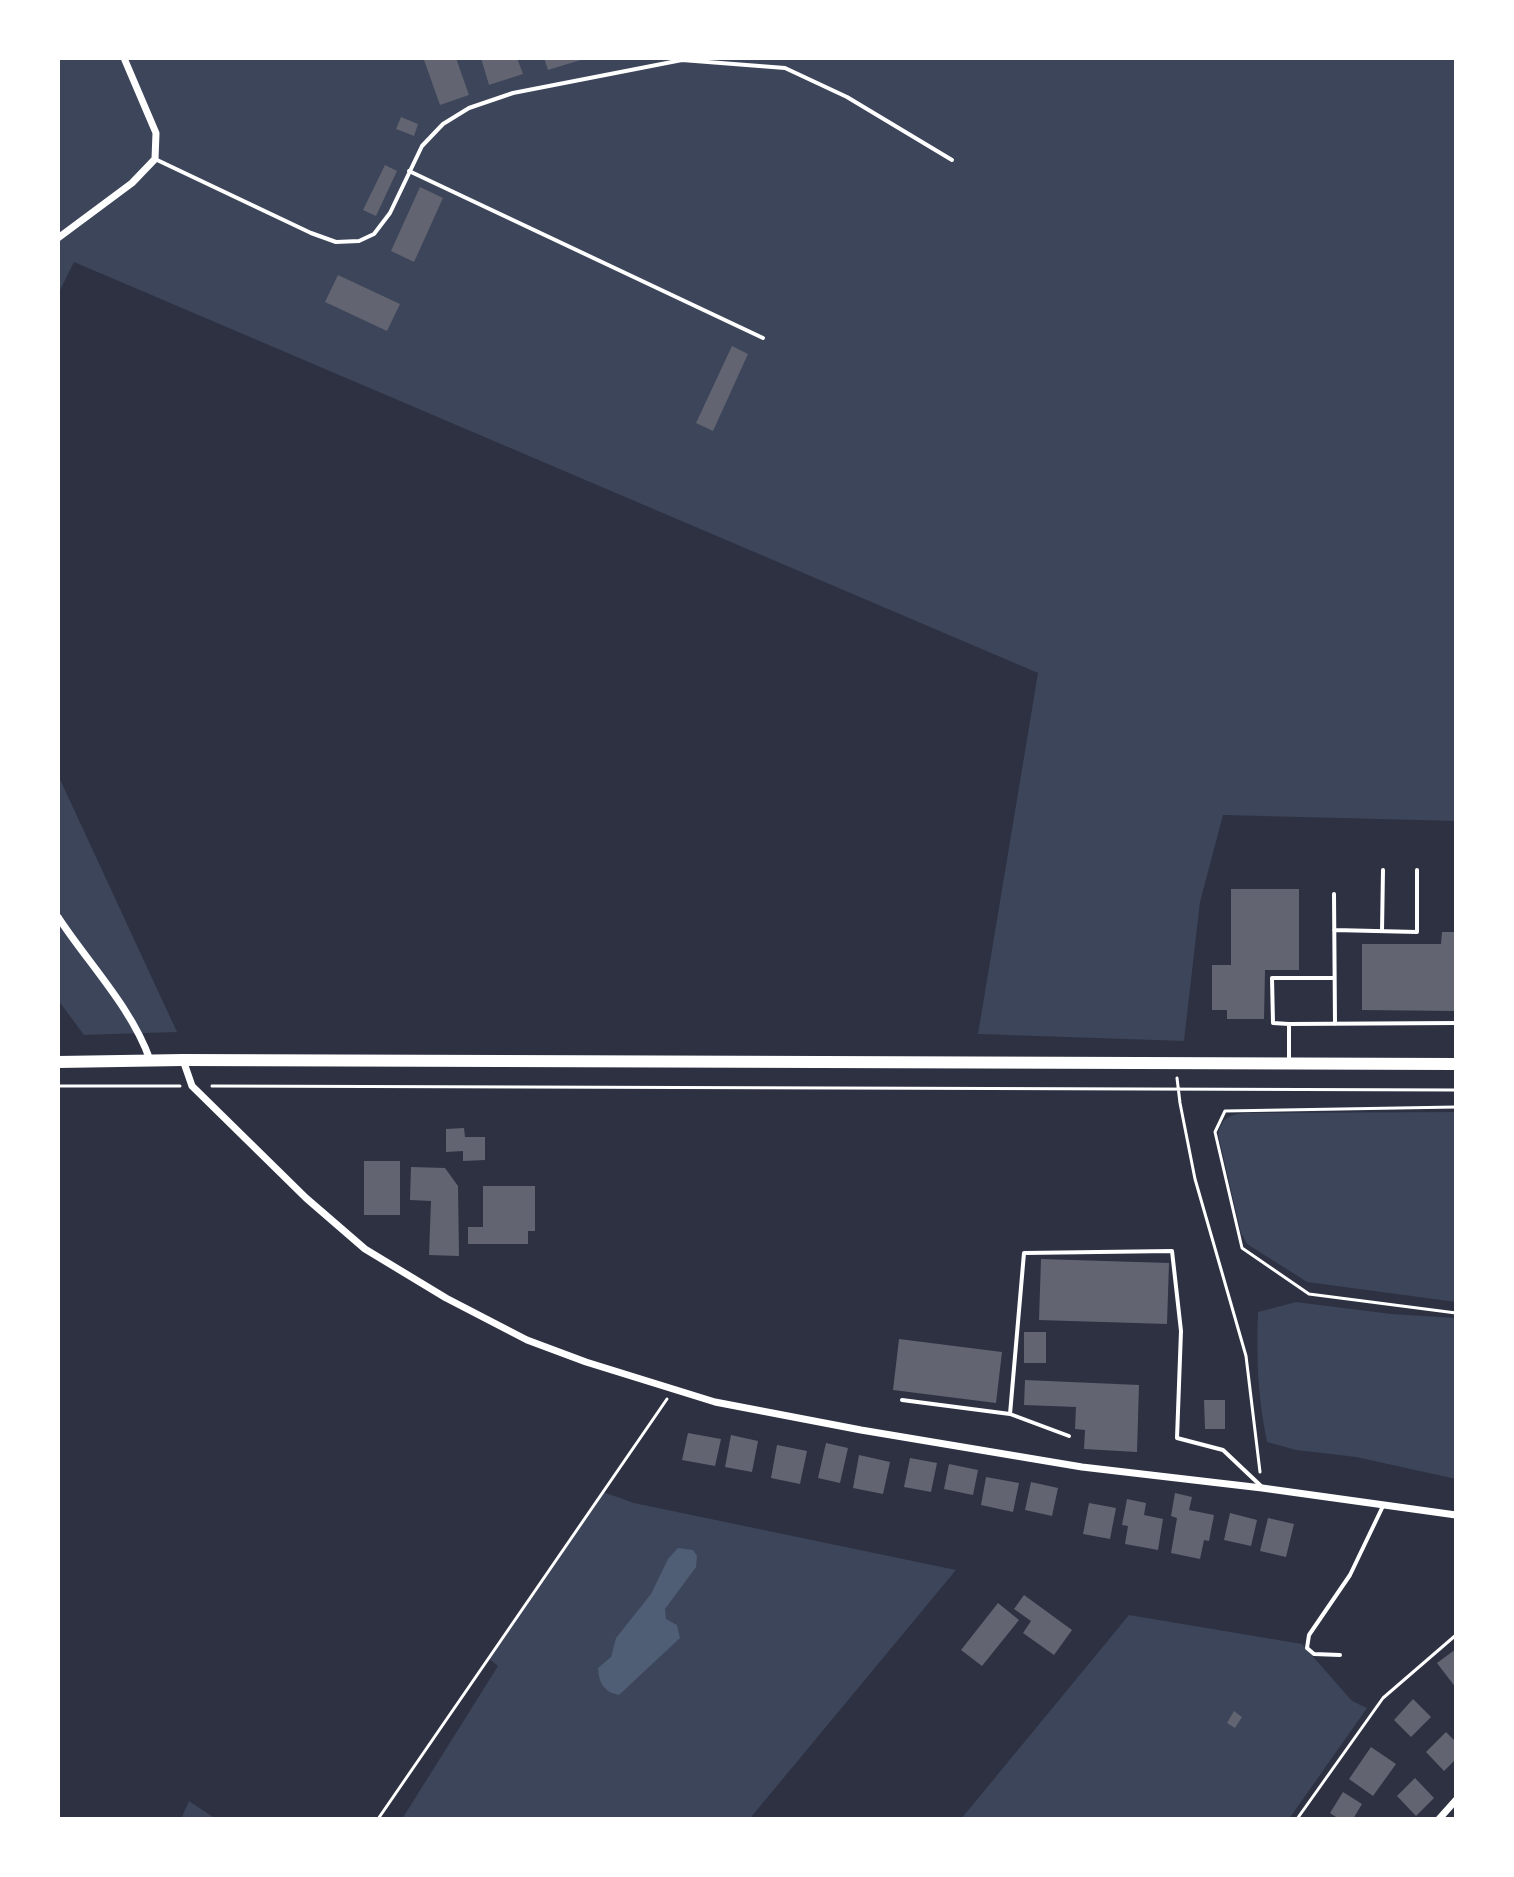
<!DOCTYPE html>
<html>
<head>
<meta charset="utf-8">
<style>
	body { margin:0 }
	#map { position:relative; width:1514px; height:1877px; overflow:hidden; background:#2d3142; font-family:Rubik,sans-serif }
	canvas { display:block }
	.frame { position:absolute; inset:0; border:60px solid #fff; pointer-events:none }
</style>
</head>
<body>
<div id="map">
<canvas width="1514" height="1877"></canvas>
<div class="frame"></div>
</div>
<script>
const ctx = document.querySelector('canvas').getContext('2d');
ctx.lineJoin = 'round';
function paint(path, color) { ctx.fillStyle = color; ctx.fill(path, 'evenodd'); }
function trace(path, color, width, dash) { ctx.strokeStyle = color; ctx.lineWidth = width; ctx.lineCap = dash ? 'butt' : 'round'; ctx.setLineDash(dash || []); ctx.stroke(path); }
paint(new Path2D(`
	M 58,58 L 1456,58 L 1456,821 L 1223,815 L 1200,902 L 1184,1041 L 978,1034 L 1038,673 L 74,262 L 58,294 Z
	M 58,775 L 177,1032 L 84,1035 L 58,1000 Z
	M 1456,1112 L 1456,1302 L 1307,1282 L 1247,1244 L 1241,1233 L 1218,1134 C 1222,1118 1229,1115 1244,1113 Z
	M 1296,1302 L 1392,1314 L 1456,1318 L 1456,1479 L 1356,1457 L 1296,1450 L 1267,1442 C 1258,1399 1256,1356 1258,1312 Z
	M 603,1492 L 634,1503 L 956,1570 L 752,1816 L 755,1819 L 402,1819 L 498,1666 L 488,1658 Z
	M 1129,1615 L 1302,1644 L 1352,1701 L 1367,1708 L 1289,1819 L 961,1819 Z
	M 189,1801 L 216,1819 L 181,1819 Z`), '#3c4559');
paint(new Path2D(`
	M 678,1548 L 693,1550 L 697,1556 L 696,1567 L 665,1609 L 666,1619 L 677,1625 L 680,1638 L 619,1695 C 604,1692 599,1683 598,1668 L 611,1657 L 616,1638 L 651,1594 L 668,1559 Z`), '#4f5d75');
paint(new Path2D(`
	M 429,58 L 456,58 L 469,95 L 440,105 L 424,60 Z
	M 481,58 L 517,58 L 523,74 L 489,85 Z
	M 544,58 L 584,58 L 584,59 L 548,70 Z
	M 401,117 L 418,124 L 414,136 L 396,129 Z
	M 385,165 L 397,171 L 376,216 L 363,210 Z
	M 420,187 L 443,198 L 414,262 L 391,251 Z
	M 338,275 L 400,304 L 387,331 L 325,302 Z
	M 732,346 L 748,354 L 713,431 L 696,423 Z
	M 1231,889 L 1299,889 L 1299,970 L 1265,970 L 1264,1019 L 1227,1019 L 1227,1010 L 1212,1010 L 1212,965 L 1231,965 Z
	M 1442,932 L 1456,932 L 1456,1011 L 1362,1010 L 1362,944 L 1441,944 Z
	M 464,1128 L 465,1137 L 485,1137 L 485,1160 L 463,1161 L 463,1151 L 446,1152 L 446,1129 Z
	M 364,1161 L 400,1161 L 400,1215 L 364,1215 Z
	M 411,1167 L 445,1168 L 458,1186 L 459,1256 L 429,1255 L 431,1201 L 410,1200 Z
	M 483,1186 L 535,1186 L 535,1231 L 528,1231 L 528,1244 L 468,1244 L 468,1227 L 483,1227 Z
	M 1041,1259 L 1169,1263 L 1167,1324 L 1039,1320 Z
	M 1024,1332 L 1046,1332 L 1046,1363 L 1024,1363 Z
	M 899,1339 L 1002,1352 L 996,1403 L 893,1390 Z
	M 1025,1380 L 1139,1385 L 1137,1452 L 1084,1449 L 1085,1430 L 1075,1429 L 1076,1407 L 1024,1405 Z
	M 1204,1400 L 1225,1400 L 1225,1429 L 1205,1429 Z
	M 688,1433 L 721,1439 L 715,1466 L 682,1460 Z
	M 731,1435 L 758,1441 L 752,1472 L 725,1467 Z
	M 826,1443 L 848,1448 L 840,1483 L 818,1478 Z
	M 777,1445 L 807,1451 L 800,1484 L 771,1478 Z
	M 859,1455 L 890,1462 L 883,1494 L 853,1488 Z
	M 910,1458 L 937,1463 L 931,1492 L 904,1487 Z
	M 949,1464 L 978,1470 L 973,1495 L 944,1489 Z
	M 986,1477 L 1019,1483 L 1013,1512 L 981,1505 Z
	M 1031,1482 L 1058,1488 L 1052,1516 L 1025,1510 Z
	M 1175,1493 L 1192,1497 L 1189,1510 L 1214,1515 L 1209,1541 L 1204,1540 L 1200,1559 L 1171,1553 L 1177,1518 L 1171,1516 Z
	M 1127,1499 L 1146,1503 L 1144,1515 L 1163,1519 L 1158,1550 L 1125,1544 L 1128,1526 L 1122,1525 Z
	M 1089,1503 L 1116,1508 L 1110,1539 L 1083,1534 Z
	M 1230,1513 L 1257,1520 L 1251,1546 L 1224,1540 Z
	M 1268,1518 L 1294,1524 L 1286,1557 L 1260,1551 Z
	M 1024,1595 L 1072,1630 L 1054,1655 L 1023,1633 L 1031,1621 L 1014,1609 Z
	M 998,1603 L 1019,1620 L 982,1666 L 961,1650 Z
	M 1456,1649 L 1456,1688 L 1437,1663 Z
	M 1413,1699 L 1431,1717 L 1411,1737 L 1394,1720 Z
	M 1234,1711 L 1242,1717 L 1235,1728 L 1227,1723 Z
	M 1446,1732 L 1456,1742 L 1456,1759 L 1444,1771 L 1426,1752 Z
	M 1371,1747 L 1396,1764 L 1373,1796 L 1349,1779 Z
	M 1415,1778 L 1434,1798 L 1416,1816 L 1397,1796 Z
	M 1343,1792 L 1362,1804 L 1353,1819 L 1339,1819 L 1330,1813 Z`), '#626471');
trace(new Path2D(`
	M 1177,1078 L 1180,1103 L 1195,1179 L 1246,1356 L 1260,1472
	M 58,1086 L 180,1086
	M 212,1086 L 1456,1090
	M 1456,1107 L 1225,1111 L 1215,1132 L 1242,1248 L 1309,1294 L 1456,1313
	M 378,1819 L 667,1399
	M 1297,1819 L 1383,1698 L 1456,1635`), '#fff', 3);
trace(new Path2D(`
	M 155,159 L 311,233 L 336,242 L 359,241 L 374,234 L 390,213 L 422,146 L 443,124 L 469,108 L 513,93 L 682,60 L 785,68 L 847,97 L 952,160
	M 409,171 L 763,338
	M 1334,894 L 1335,1024
	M 1334,930 L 1417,932 L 1417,870
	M 1382,931 L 1383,870
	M 1289,1024 L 1273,1023 L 1272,978 L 1334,978
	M 1289,1061 L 1289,1024 L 1456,1023
	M 902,1400 L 1010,1414 L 1024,1253 L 1172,1251 L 1181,1331 L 1177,1438 L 1223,1450 L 1261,1486
	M 1010,1414 L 1069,1436
	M 1340,1655 L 1314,1654 L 1307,1648 L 1309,1635 L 1350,1575 L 1383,1506`), '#fff', 4);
trace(new Path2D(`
	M 58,238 L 132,183 L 155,159 L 156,133 L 124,58
	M 58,917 C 88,963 132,1008 150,1060
	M 183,1060 L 192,1086 L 306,1198 L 365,1249 L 446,1298 L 527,1340 L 586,1362 L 715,1402 L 861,1430 L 1082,1467 L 1262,1488 L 1456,1515
	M 1439,1819 L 1456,1800`), '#fff', 7);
trace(new Path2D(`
	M 58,1062 L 183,1060 L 1456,1064`), '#fff', 12);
</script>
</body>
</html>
